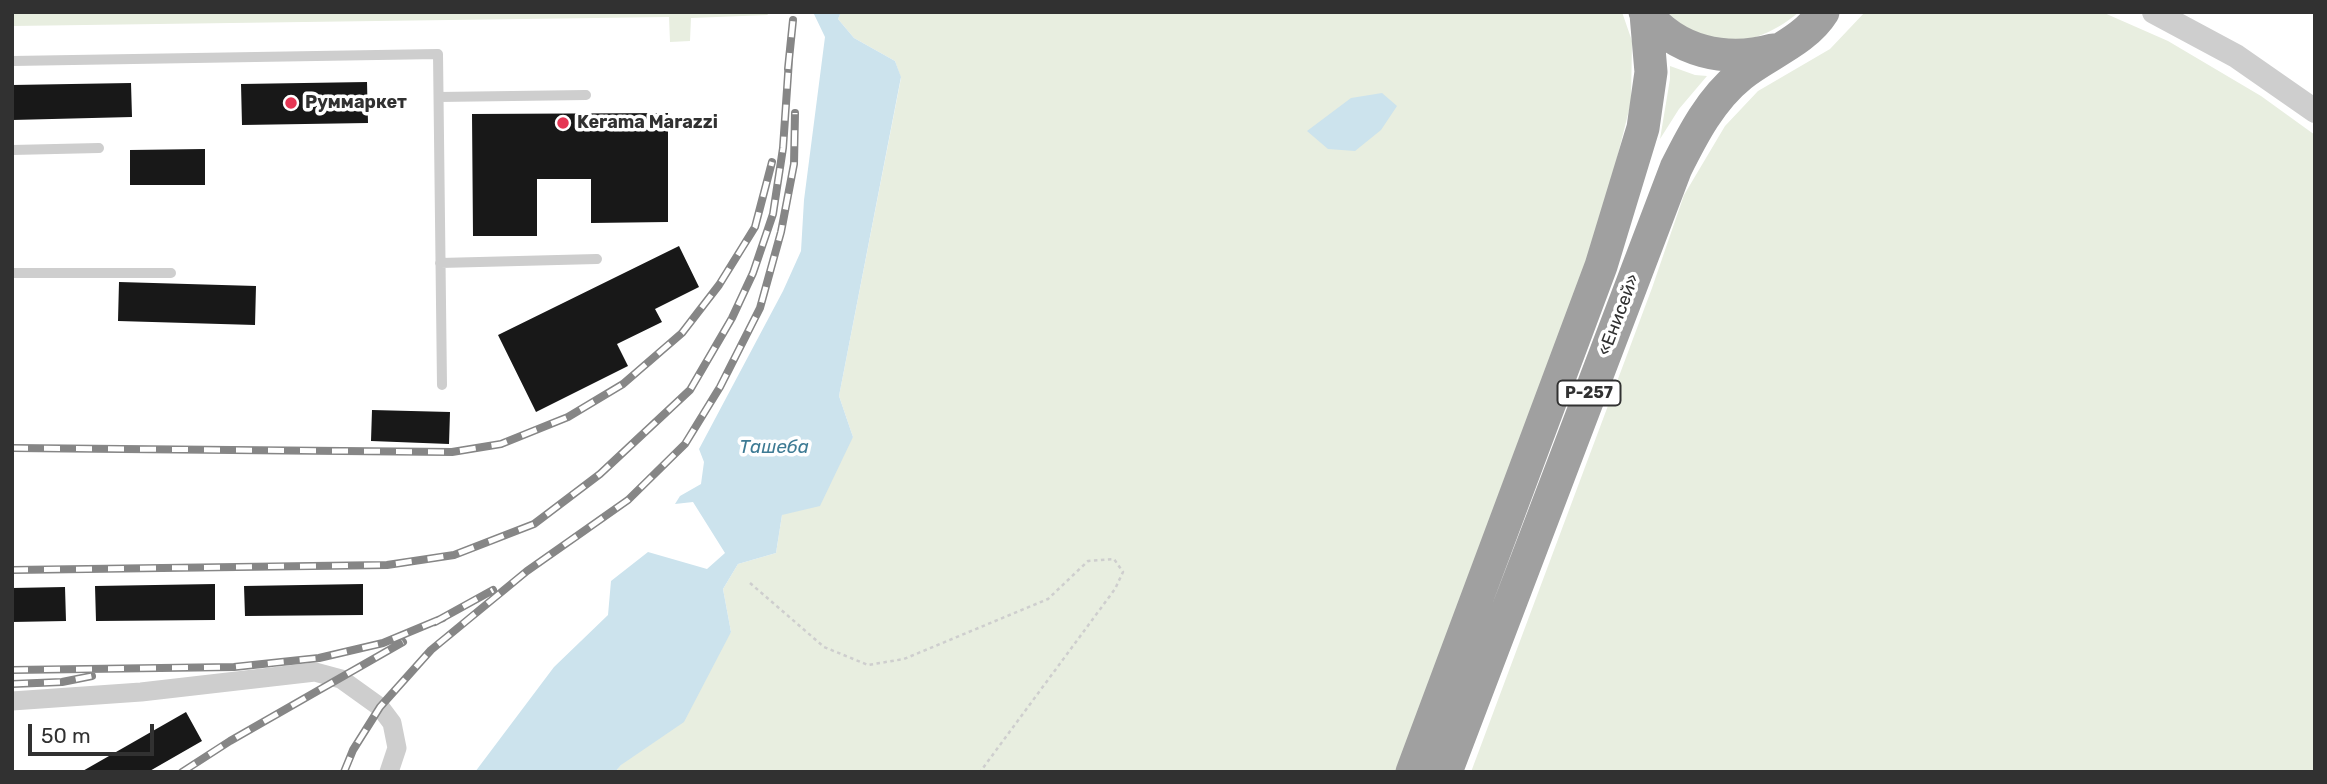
<!DOCTYPE html>
<html>
<head>
<meta charset="utf-8">
<style>
	body { margin:0 }
	#map { position:relative; width:2327px; height:784px; overflow:hidden; background:#fff; font-family:Rubik,sans-serif }
	canvas { display:block }
	.frame { position:absolute; inset:0; border:14px solid #313131; pointer-events:none }
	.scale { position:absolute; left:28px; top:724px; width:126px; height:32px; box-sizing:border-box; border:4px solid #313131; border-top:0; padding-left:9px; font-size:21px; line-height:24px; white-space:nowrap; color:#313131; -webkit-text-stroke:5px #fff; paint-order:stroke }
</style>
</head>
<body>
<div id="map">
<canvas width="2327" height="784"></canvas>
<div class="frame"></div>
<div class="scale">50 m</div>
</div>
<script>
const ctx = document.querySelector('canvas').getContext('2d');
ctx.lineJoin = 'round';
function paint(path, color) { ctx.fillStyle = color; ctx.fill(path, 'evenodd'); }
function trace(path, color, width, dash) { ctx.strokeStyle = color; ctx.lineWidth = width; ctx.lineCap = dash ? 'butt' : 'round'; ctx.setLineDash(dash || []); ctx.stroke(path); }
function label(font, color, halo, rows, align = 'center') {
  ctx.font = font + ' Rubik,sans-serif'; ctx.lineWidth = 7; ctx.setLineDash([]); ctx.textBaseline = 'middle'; ctx.strokeStyle = halo; ctx.fillStyle = color; for (const [text, x, y, turn = 0] of rows) {
    ctx.save(); ctx.translate(x, y); ctx.rotate((+turn || 0) * Math.PI / 180); ctx.textAlign = isNaN(turn) ? turn : align; if (halo) ctx.strokeText(text, 0, 0); ctx.fillText(text, 0, 0); ctx.restore();
  }
}
paint(new Path2D(`
	M 12,12 L 766,12 L 768,15 L 691,18 L 690,41 L 670,42 L 669,17 L 12,26 Z
	M 841,12 L 1622,12 L 1632,41 L 1631,102 L 1615,166 L 1587,260 L 1396,772 L 615,772 L 731,632 L 723,589 L 738,564 L 776,553 L 782,515 L 853,437 L 839,396 L 901,78 L 895,61 L 854,38 L 838,19 Z
	M 1667,12 L 1799,12 C 1768,38 1732,51 1693,32 C 1684,27 1675,19 1667,12 Z
	M 1865,12 L 2102,12 L 2168,41 L 2261,96 L 2315,135 L 2315,772 L 1471,772 L 1652,288 L 1684,195 L 1725,126 L 1758,91 L 1830,49 Z
	M 1670,66 L 1695,75 L 1707,76 L 1679,109 L 1660,139 L 1670,79 Z`), '#e8eee0');
paint(new Path2D(`
	M 813,12 L 841,12 L 838,19 L 854,38 L 895,61 L 901,77 L 839,396 L 853,437 L 820,506 L 782,515 L 776,553 L 738,564 L 723,589 L 731,632 L 684,722 L 621,765 L 615,772 L 475,772 L 554,667 L 608,615 L 611,581 L 648,552 L 707,569 L 725,553 L 693,502 L 675,504 L 680,496 L 701,484 L 704,462 L 699,449 L 783,291 L 801,251 L 804,200 L 825,37 Z
	M 1382,93 L 1397,106 L 1381,130 L 1355,151 L 1328,149 L 1307,131 L 1351,98 Z`), '#cce3ed');
paint(new Path2D(`
	M 367,82 L 368,123 L 242,125 L 241,84 Z
	M 131,83 L 132,117 L 12,120 L 12,85 Z
	M 668,113 L 668,222 L 591,223 L 591,179 L 537,179 L 537,236 L 473,236 L 472,114 Z
	M 205,149 L 205,185 L 130,185 L 130,150 Z
	M 679,246 L 699,287 L 655,309 L 662,322 L 617,344 L 628,366 L 536,412 L 498,335 Z
	M 119,282 L 256,286 L 255,325 L 118,321 Z
	M 372,410 L 450,412 L 449,444 L 371,441 Z
	M 215,584 L 215,620 L 96,621 L 95,586 Z
	M 363,584 L 363,615 L 245,616 L 244,586 Z
	M 65,587 L 66,621 L 12,622 L 12,588 Z
	M 186,712 L 202,741 L 148,772 L 81,772 Z`), '#181818');
trace(new Path2D(`
	M 750,583 L 824,647 L 868,665 L 904,659 L 1048,599 L 1088,561 L 1114,559 L 1123,572 L 1115,589 L 980,772`), '#cecece', 2.5, [3.5, 3.5]);
trace(new Path2D(`
	M 12,61 L 438,54 L 442,385
	M 439,97 L 586,95
	M 12,150 L 99,148
	M 440,263 L 597,259
	M 12,273 L 171,273`), '#cecece', 10);
trace(new Path2D(`
	M 12,701 L 141,692 L 315,672 L 341,679 L 380,707 L 392,723 L 397,748 L 389,772`), '#cecece', 19);
trace(new Path2D(`
	M 2154,12 L 2236,56 L 2315,111`), '#cecece', 24);
trace(new Path2D(`
	M 1645,12 C 1676,52 1726,63 1773,50
	M 1412,772 L 1601,266 L 1643,128 L 1651,72 L 1646,14
	M 1446,772 L 1676,168 C 1693,134 1711,99 1741,75 C 1767,54 1805,41 1823,12`), '#a0a0a0', 33);
const rail = new Path2D(`
	M 788,69 L 793,20
	M 12,448 L 452,452 L 501,444 L 568,417 L 623,384 L 682,333 L 719,285 L 755,227 L 772,162
	M 12,570 L 387,565 L 454,555 L 534,524 L 600,474 L 690,390 L 732,318 L 753,273 L 773,214 L 783,148 L 789,60
	M 435,622 L 493,590
	M 12,670 L 234,667 L 319,658 L 383,643 L 443,618
	M 12,684 L 62,682 L 92,676
	M 182,772 L 230,741 L 403,642
	M 344,772 L 353,750 L 380,707 L 431,650 L 527,571 L 628,500 L 685,444 L 720,387 L 760,308 L 781,232 L 794,164 L 795,113`);
trace(rail, '#868686', 8);
trace(rail, '#fff', 5, [16]);
for (const [x, y, r, color] of [
	[291,103,7,"#e53654"],
	[563,123,7,"#e53654"]
]) { const dot = new Path2D(); dot.arc(x, y, r, 0, 2 * Math.PI); ctx.fillStyle = color; ctx.fill(dot); trace(dot, '#fff', 2.5); }
for (const [x, y, w] of [
	[1589,393,63]
]) { const box = new Path2D(); box.roundRect(x - w / 2, y - 12.5, w, 25, 5); ctx.fillStyle = '#fff'; ctx.fill(box); trace(box, '#313131', 2); }
label('bold 16px', '#313131', null, [
	["Р-257",1589,393]
]);
label('bold 18px', '#313131', '#fff', [
	["Руммаркет",305,103],
	["Kerama Marazzi",577,123]
], 'left');
label('18px', '#313131', '#fff', [
	["«Енисей»",1619,315,-69]
]);
label('italic 19px', '#3e7b94', '#fff', [
	["Ташеба",774,448]
]);
</script>
</body>
</html>
